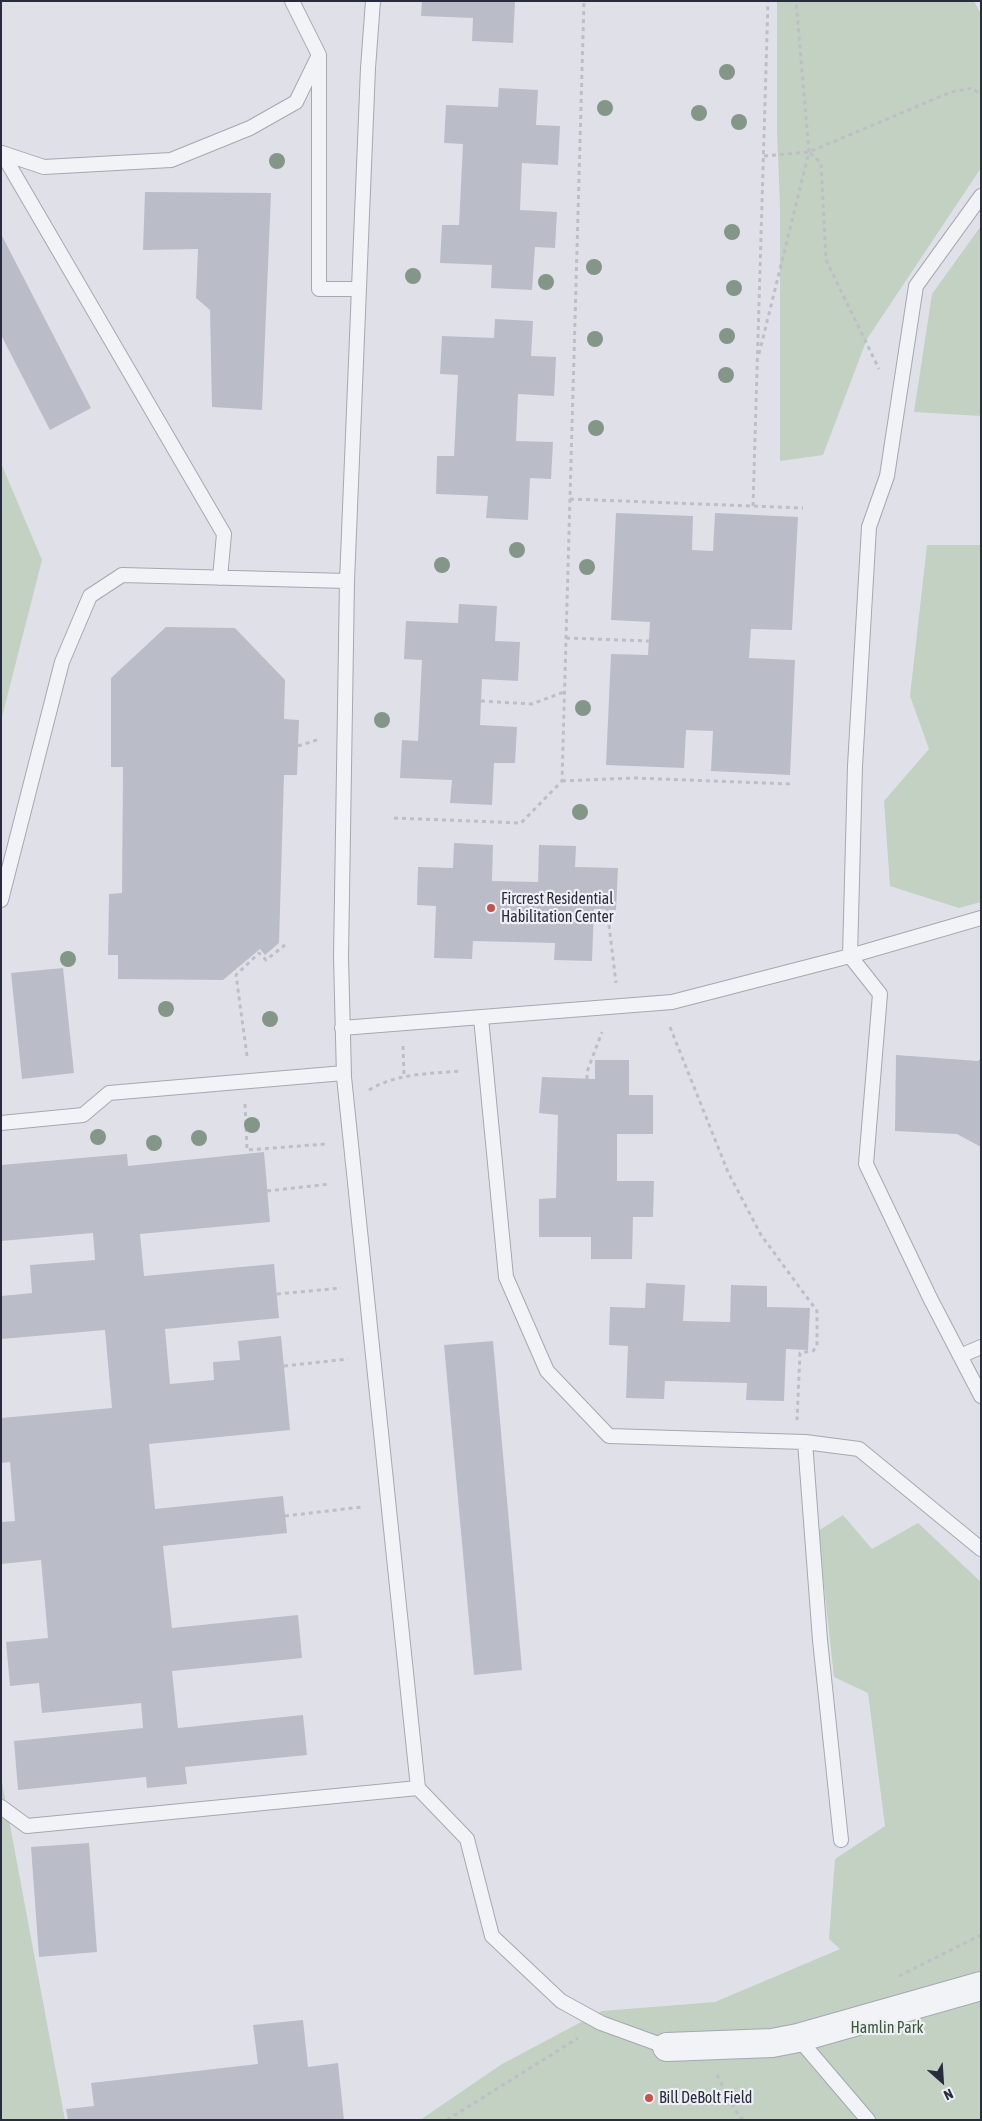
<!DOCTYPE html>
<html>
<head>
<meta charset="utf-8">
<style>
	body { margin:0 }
	#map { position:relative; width:982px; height:2121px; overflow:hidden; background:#e0e1e8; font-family:"Asap Condensed",sans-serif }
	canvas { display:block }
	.frame { position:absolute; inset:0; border:2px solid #292c3e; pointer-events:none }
	.north { position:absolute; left:917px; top:2056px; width:50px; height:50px; -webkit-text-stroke:4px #eff0f5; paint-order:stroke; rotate:154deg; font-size:14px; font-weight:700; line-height:20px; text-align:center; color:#292c3e }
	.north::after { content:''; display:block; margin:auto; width:18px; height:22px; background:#292c3e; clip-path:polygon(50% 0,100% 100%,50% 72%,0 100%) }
</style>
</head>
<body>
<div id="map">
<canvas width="982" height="2121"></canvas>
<div class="frame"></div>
<div class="north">N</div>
</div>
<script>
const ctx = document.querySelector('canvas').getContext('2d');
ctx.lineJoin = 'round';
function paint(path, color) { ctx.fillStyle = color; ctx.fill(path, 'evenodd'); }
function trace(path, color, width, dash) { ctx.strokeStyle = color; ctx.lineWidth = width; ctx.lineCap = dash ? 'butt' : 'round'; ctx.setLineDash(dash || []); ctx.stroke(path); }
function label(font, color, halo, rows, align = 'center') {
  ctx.font = font + ' "Asap Condensed",sans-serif'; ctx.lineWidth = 4.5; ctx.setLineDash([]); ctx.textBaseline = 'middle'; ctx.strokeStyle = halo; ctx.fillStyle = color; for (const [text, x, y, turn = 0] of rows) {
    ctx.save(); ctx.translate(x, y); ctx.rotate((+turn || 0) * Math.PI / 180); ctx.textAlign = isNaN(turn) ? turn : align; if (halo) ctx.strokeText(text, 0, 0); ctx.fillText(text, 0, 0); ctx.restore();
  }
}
paint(new Path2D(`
	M 777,1 L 974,1 L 981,14 L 981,168 L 867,339 L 823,455 L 780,461 L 780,206 L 777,131 Z
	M 981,226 L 981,416 L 914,412 L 932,294 Z
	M 1,463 L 42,560 L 1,721 Z
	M 927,545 L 981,545 L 981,902 L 959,908 L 890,886 L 884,801 L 929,749 L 910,696 Z
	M 843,1515 L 872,1549 L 918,1523 L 981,1582 L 981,2120 L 420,2120 L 502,2064 L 602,2011 L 715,2002 L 840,1949 L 829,1939 L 835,1859 L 885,1826 L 868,1693 L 834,1677 L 818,1531 Z
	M 1,1777 L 65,2120 L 1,2120 Z`), '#c2d1c1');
paint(new Path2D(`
	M 422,1 L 515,1 L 513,43 L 472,41 L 473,18 L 421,16 Z
	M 499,88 L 538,90 L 536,125 L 560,126 L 558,165 L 522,163 L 520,210 L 557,212 L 555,248 L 535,247 L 532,290 L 491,288 L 492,265 L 440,263 L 442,225 L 459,225 L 463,144 L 444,143 L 446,105 L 498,107 Z
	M 145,192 L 271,193 L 262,410 L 212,407 L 210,310 L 196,298 L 198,249 L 143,250 Z
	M 1,234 L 91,408 L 50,430 L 1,335 Z
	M 495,319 L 533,321 L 531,356 L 556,357 L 554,396 L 518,394 L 516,441 L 553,442 L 551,479 L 530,478 L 528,520 L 486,518 L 488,496 L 436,494 L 437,456 L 454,456 L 458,375 L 440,374 L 442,336 L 494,338 Z
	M 616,513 L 693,516 L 692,550 L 713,551 L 715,513 L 798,517 L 792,630 L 751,629 L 749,658 L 795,660 L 790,775 L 711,771 L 713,731 L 686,730 L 684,768 L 606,765 L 611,654 L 648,655 L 650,622 L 611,620 Z
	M 459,604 L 497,606 L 495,641 L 520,642 L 518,681 L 482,679 L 480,725 L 517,727 L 515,763 L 494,763 L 492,805 L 450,803 L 452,780 L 400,778 L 402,740 L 418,741 L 422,660 L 404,659 L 406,621 L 458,623 Z
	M 166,627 L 235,628 L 285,680 L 284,719 L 299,720 L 297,775 L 284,775 L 279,943 L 265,955 L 260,949 L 223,980 L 118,979 L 118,955 L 108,955 L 109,894 L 122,893 L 123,767 L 111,767 L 111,678 Z
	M 454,843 L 493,845 L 492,881 L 538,882 L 539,845 L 576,846 L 575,867 L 618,868 L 616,910 L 594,909 L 592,961 L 554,960 L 555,943 L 473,941 L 472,959 L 434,958 L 436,906 L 417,905 L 418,867 L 453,868 Z
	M 63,968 L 74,1073 L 22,1079 L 11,973 Z
	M 896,1055 L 978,1061 L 981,1058 L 981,1147 L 957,1134 L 895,1131 Z
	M 595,1060 L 629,1060 L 629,1095 L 653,1095 L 653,1134 L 617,1134 L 617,1181 L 654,1181 L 653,1217 L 633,1217 L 632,1259 L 591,1259 L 591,1237 L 539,1237 L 539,1199 L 556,1198 L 558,1115 L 539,1113 L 542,1077 L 595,1079 Z
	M 264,1152 L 270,1222 L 140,1234 L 144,1276 L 274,1264 L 279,1318 L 165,1329 L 170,1384 L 214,1380 L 213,1362 L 240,1360 L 238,1341 L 281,1336 L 290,1430 L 149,1444 L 155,1509 L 283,1496 L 287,1533 L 163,1546 L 172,1628 L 298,1615 L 302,1658 L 172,1671 L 178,1728 L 303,1715 L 307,1755 L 185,1767 L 187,1784 L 147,1788 L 146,1777 L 18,1790 L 14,1741 L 143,1728 L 141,1703 L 42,1713 L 39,1683 L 10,1686 L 6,1642 L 48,1638 L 41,1560 L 1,1564 L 1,1522 L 15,1521 L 10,1462 L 1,1463 L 1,1418 L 112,1408 L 105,1330 L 1,1339 L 1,1296 L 32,1293 L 30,1265 L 95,1260 L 93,1233 L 1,1241 L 1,1165 L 127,1154 L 128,1166 Z
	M 646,1283 L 685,1285 L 683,1321 L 730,1322 L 731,1285 L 767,1286 L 767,1307 L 810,1308 L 808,1350 L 786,1349 L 784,1401 L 746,1400 L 747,1383 L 665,1381 L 664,1399 L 626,1398 L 628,1346 L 609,1345 L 610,1307 L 645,1308 Z
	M 493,1341 L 522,1670 L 474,1675 L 444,1345 Z
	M 89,1843 L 97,1952 L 39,1957 L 31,1847 Z
	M 303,2020 L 308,2067 L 338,2063 L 344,2120 L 68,2120 L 66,2109 L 94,2106 L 91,2083 L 258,2064 L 253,2025 Z`), '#babcc7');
const service = new Path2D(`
	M 292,1 L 319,55 L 319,289 L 359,289
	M 373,1 L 368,68 L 347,581 L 341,957 L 344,1077 L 418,1788 L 467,1839 L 492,1936 L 561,2001 L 601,2023 L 667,2047
	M 2,153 L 224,534 L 220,578
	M 2,153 L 44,167 L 171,160 L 250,128 L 296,102 L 319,55
	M 981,196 L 916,286 L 887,476 L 869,527 L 855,766 L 850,956 L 981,918
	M 1,900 L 62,662 L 90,596 L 122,575 L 347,581
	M 481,1018 L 506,1277 L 547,1371 L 609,1436 L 805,1442 L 859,1449 L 981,1549
	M 342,1028 L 672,1002 L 850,956 L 880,994 L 866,1164 L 930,1298 L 981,1396
	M 1,1123 L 83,1115 L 109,1093 L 344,1073
	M 960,1356 L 981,1347
	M 805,1442 L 820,1640 L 841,1840
	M 1,1807 L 27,1826 L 418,1788
	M 798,2038 L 868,2120`);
const minor = new Path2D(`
	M 667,2047 L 772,2043 L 798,2038 L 981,1986`);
trace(service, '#a5a7b2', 16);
trace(minor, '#a5a7b2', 30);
trace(new Path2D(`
	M 810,153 L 821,163 L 826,260 L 879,369
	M 764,156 L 809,152 L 951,92 L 972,88 L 981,95
	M 759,354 L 809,152 L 796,1
	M 570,499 L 803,508
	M 753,506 L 768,1
	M 566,638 L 649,641
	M 481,701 L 532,704 L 564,692
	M 298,746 L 320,739
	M 562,781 L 635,778 L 791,784
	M 394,818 L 521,823 L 562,781 L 584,1
	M 607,909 L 616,983
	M 670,1027 L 728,1172 L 761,1235 L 817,1311 L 817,1346 L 813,1351 L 800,1353 L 797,1420
	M 403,1046 L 404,1076
	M 247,1056 L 236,975 L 259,953 L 266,960 L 285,945
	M 587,1079 L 587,1072 L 602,1032
	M 369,1090 C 397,1073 429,1074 460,1071
	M 245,1104 L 247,1150 L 326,1144
	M 267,1191 L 330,1184
	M 277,1294 L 341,1288
	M 284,1366 L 348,1359
	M 285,1516 L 362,1507
	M 899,1976 L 981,1935
	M 717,2075 L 735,2110 L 743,2120
	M 447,2120 L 578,2038`), '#bebfc6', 3, [4, 4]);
trace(service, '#f2f3f6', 14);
trace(minor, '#f2f3f6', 28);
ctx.fillStyle = '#839687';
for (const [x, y] of [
	[727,72],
	[605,108],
	[699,113],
	[739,122],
	[277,161],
	[732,232],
	[594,267],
	[413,276],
	[546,282],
	[734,288],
	[727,336],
	[595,339],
	[726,375],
	[596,428],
	[517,550],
	[442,565],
	[587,567],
	[583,708],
	[382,720],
	[580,812],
	[68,959],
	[166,1009],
	[270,1019],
	[252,1125],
	[98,1137],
	[199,1138],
	[154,1143]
]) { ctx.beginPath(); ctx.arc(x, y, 8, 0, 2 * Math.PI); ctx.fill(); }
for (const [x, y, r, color] of [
	[491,908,5,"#c6534b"],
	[649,2098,5,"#c6534b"]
]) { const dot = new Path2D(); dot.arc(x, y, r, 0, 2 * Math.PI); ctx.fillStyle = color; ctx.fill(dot); trace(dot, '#eff0f5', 2); }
label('16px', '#292c3e', '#eff0f5', [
	["Fircrest Residential",501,899],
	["Habilitation Center",501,917],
	["Bill DeBolt Field",659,2098]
], 'left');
label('16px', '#375938', '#eff0f5', [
	["Hamlin Park",887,2028]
]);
</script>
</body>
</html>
